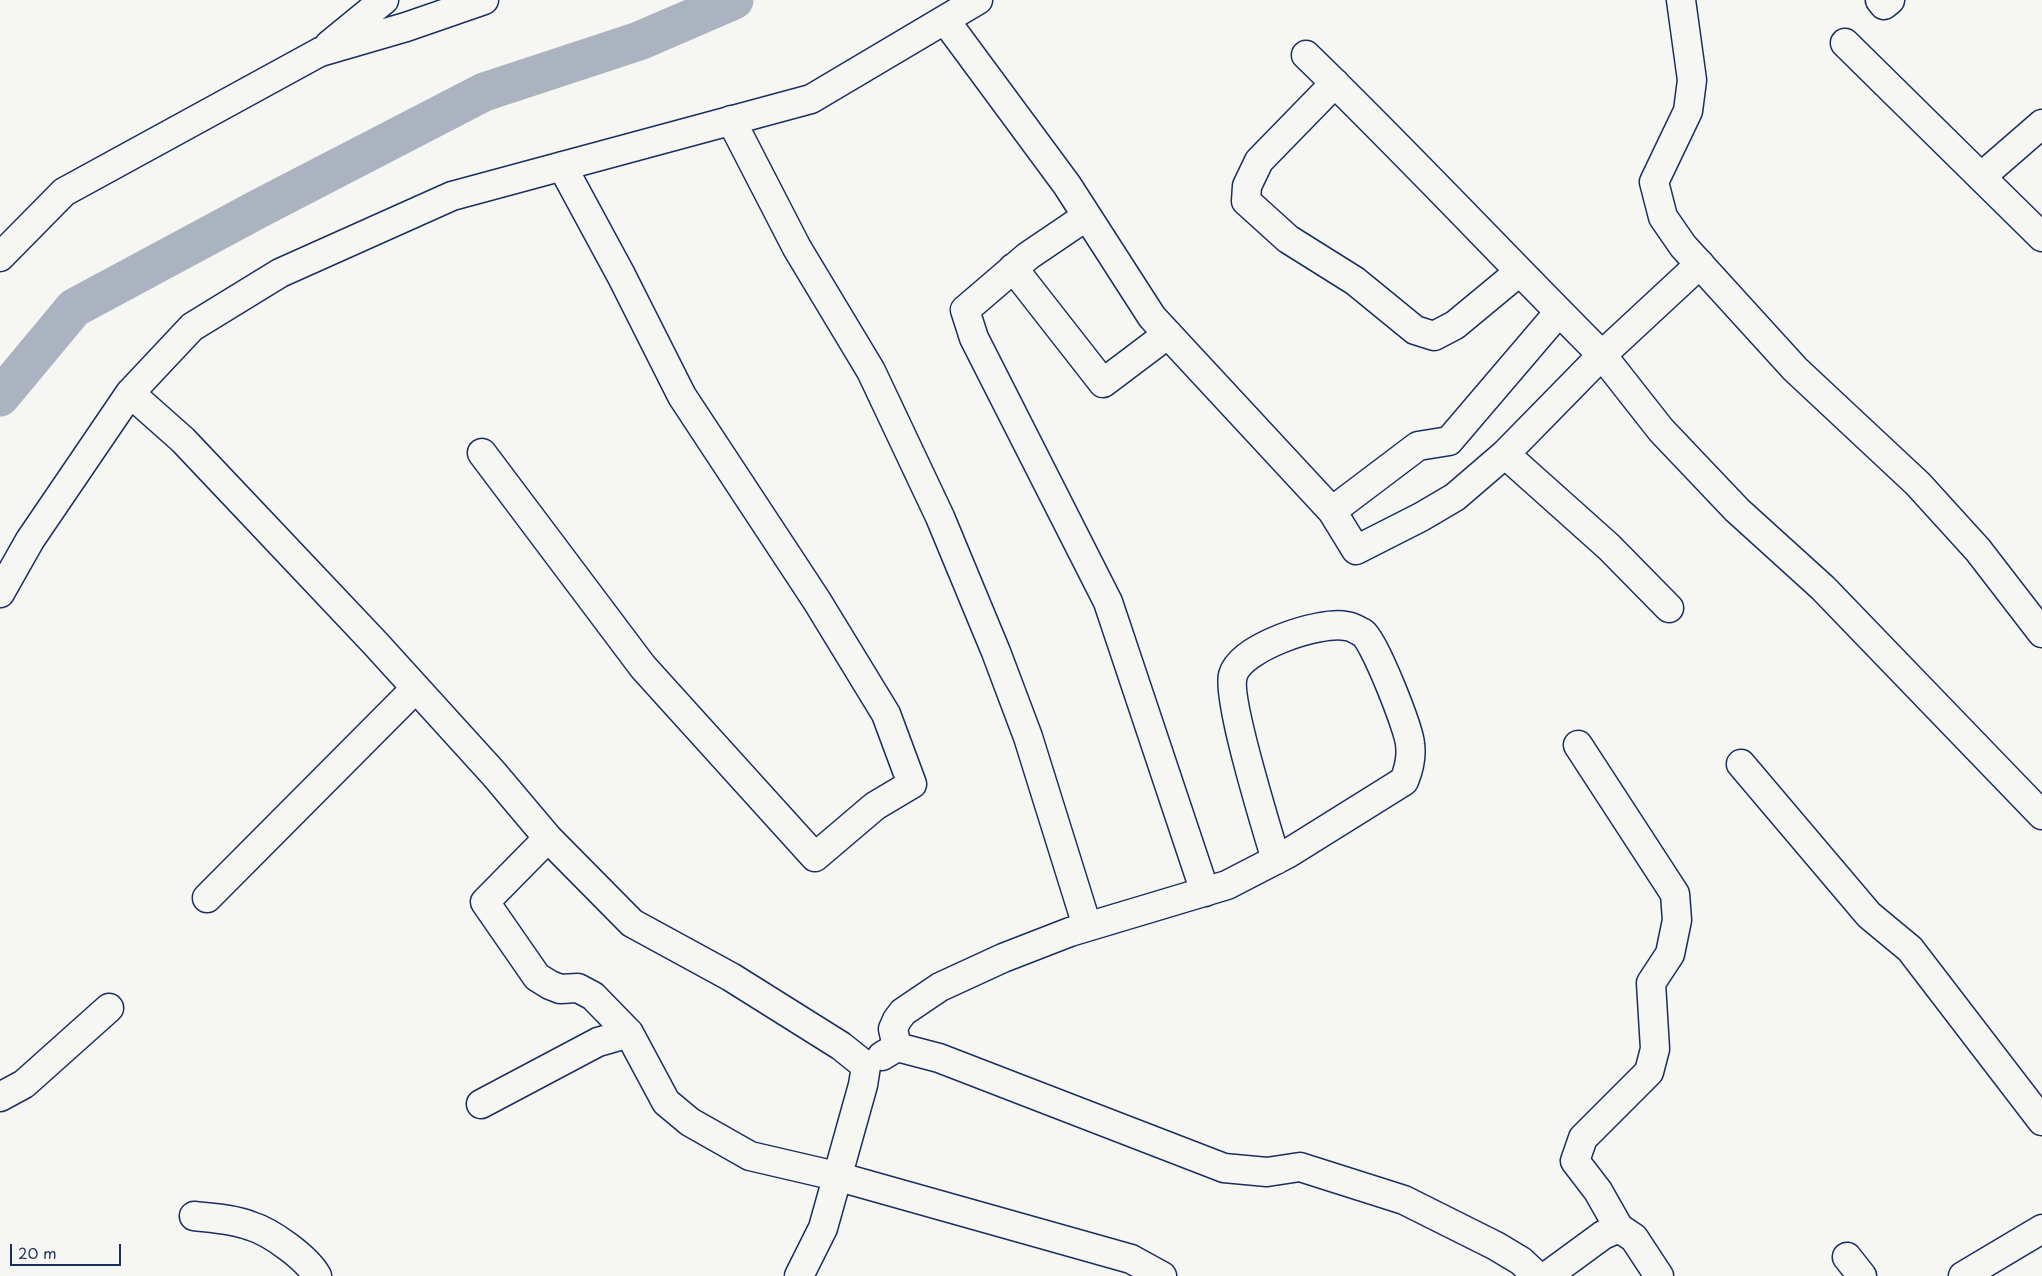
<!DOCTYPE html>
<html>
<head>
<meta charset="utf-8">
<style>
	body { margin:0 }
	#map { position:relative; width:2042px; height:1276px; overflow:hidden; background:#f6f6f2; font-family:"Playpen Sans",sans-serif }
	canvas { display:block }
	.scale { position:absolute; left:10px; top:1244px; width:111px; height:22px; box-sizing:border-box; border:2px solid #1b2f5e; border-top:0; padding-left:6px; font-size:15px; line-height:18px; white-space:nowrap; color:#1b2f5e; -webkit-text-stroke:4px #f6f6f2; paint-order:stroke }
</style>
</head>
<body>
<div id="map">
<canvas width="2042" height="1276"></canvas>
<div class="scale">20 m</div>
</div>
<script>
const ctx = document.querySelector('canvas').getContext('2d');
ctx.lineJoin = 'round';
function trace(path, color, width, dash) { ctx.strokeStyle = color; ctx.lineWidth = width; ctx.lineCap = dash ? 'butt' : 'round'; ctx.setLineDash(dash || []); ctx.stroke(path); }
trace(new Path2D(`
	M 0,397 L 74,308 L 260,208 L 484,92 L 639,41 L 734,0`), '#abb2c0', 39);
const minor = new Path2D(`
	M 1681,0 L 1692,80 L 1688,111 L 1654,182 L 1663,217 L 1683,246 L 1795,369 L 1918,484 L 1978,550 L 2042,633
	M 1880,0 L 1884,5 L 1890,0
	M 945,20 L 1067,185 L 1152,317 L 1332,511 L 1356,550 L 1421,517 L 1455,497 L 1505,454
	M 1845,43 L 2042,237
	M 329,45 L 384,0
	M 1306,55 C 1407,153 1503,256 1602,355 L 1700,264
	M 1335,83 L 1259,161 L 1247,186 L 1246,201 L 1288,239 L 1355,281 L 1415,330 L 1434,336 L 1455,325 L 1519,272
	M 731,120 L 797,248 L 871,371 L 940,517 L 996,652 L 1028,737 L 1087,926
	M 1981,177 L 2042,124
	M 1087,216 L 1028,256 L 965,310 L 974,338 L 1108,602 L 1205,892
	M 0,257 L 64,192 L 320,52 L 406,27 L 484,0
	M 1013,268 L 1103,383 L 1168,334
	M 482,453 L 643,667 L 815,857 L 875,806 L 912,784 L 886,714 L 817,601 L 682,396 L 621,275 L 562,166
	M 1332,511 L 1418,446 L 1449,441 L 1559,312
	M 0,593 L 30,540 L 130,393
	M 1669,608 L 1609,547 L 1505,454 L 1602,355 L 1661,430 L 1737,510 L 1823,588 L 2042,815
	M 1578,745 L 1675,894 L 1677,920 L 1670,954 L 1651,983 L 1655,1049 L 1649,1072 L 1583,1138 L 1575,1161 L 1598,1191 L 1619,1228
	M 1741,764 L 1869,915 L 1910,949 L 2042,1121
	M 548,838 L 485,902 L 537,977 L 550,985 L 560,989 L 578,988 L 593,996 L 629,1033
	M 207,898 L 416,688
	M 897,1047 L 893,1029 L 897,1020 L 903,1012 L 940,987 L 1003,958 L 1070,932 L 1227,885 L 1287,854 L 1404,781 C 1409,769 1412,758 1410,744 C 1409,729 1374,640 1363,633 C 1359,631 1351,626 1346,626 C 1319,621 1241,647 1233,675 C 1226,697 1267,830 1276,860
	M 882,1056 L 897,1047 L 939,1058 L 1224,1168 L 1267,1172 L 1300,1167 L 1404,1200 L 1496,1246 L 1521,1261 L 1537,1276
	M 0,1097 L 24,1084 L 109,1008
	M 481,1104 L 598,1042 L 629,1033 L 666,1102 L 690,1122 L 750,1156 L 836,1176 L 1131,1259 L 1162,1276
	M 194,1216 C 212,1218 233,1219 251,1226 C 271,1232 307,1258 317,1276
	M 1847,1257 L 1862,1276
	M 799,1276 L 823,1228 L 863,1085 L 866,1066 L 841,1046 L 731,977 L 632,923 L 548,838 L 494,774 L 375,643 L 183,440 L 130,393 L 192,327 L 280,273 L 452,196 L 811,99 L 978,0
	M 1547,1276 L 1603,1235 L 1619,1228 L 1634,1238 L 1659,1276
	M 1963,1276 L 2042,1229`);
trace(minor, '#1b2f5e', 31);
trace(minor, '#f6f6f2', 28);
</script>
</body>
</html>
